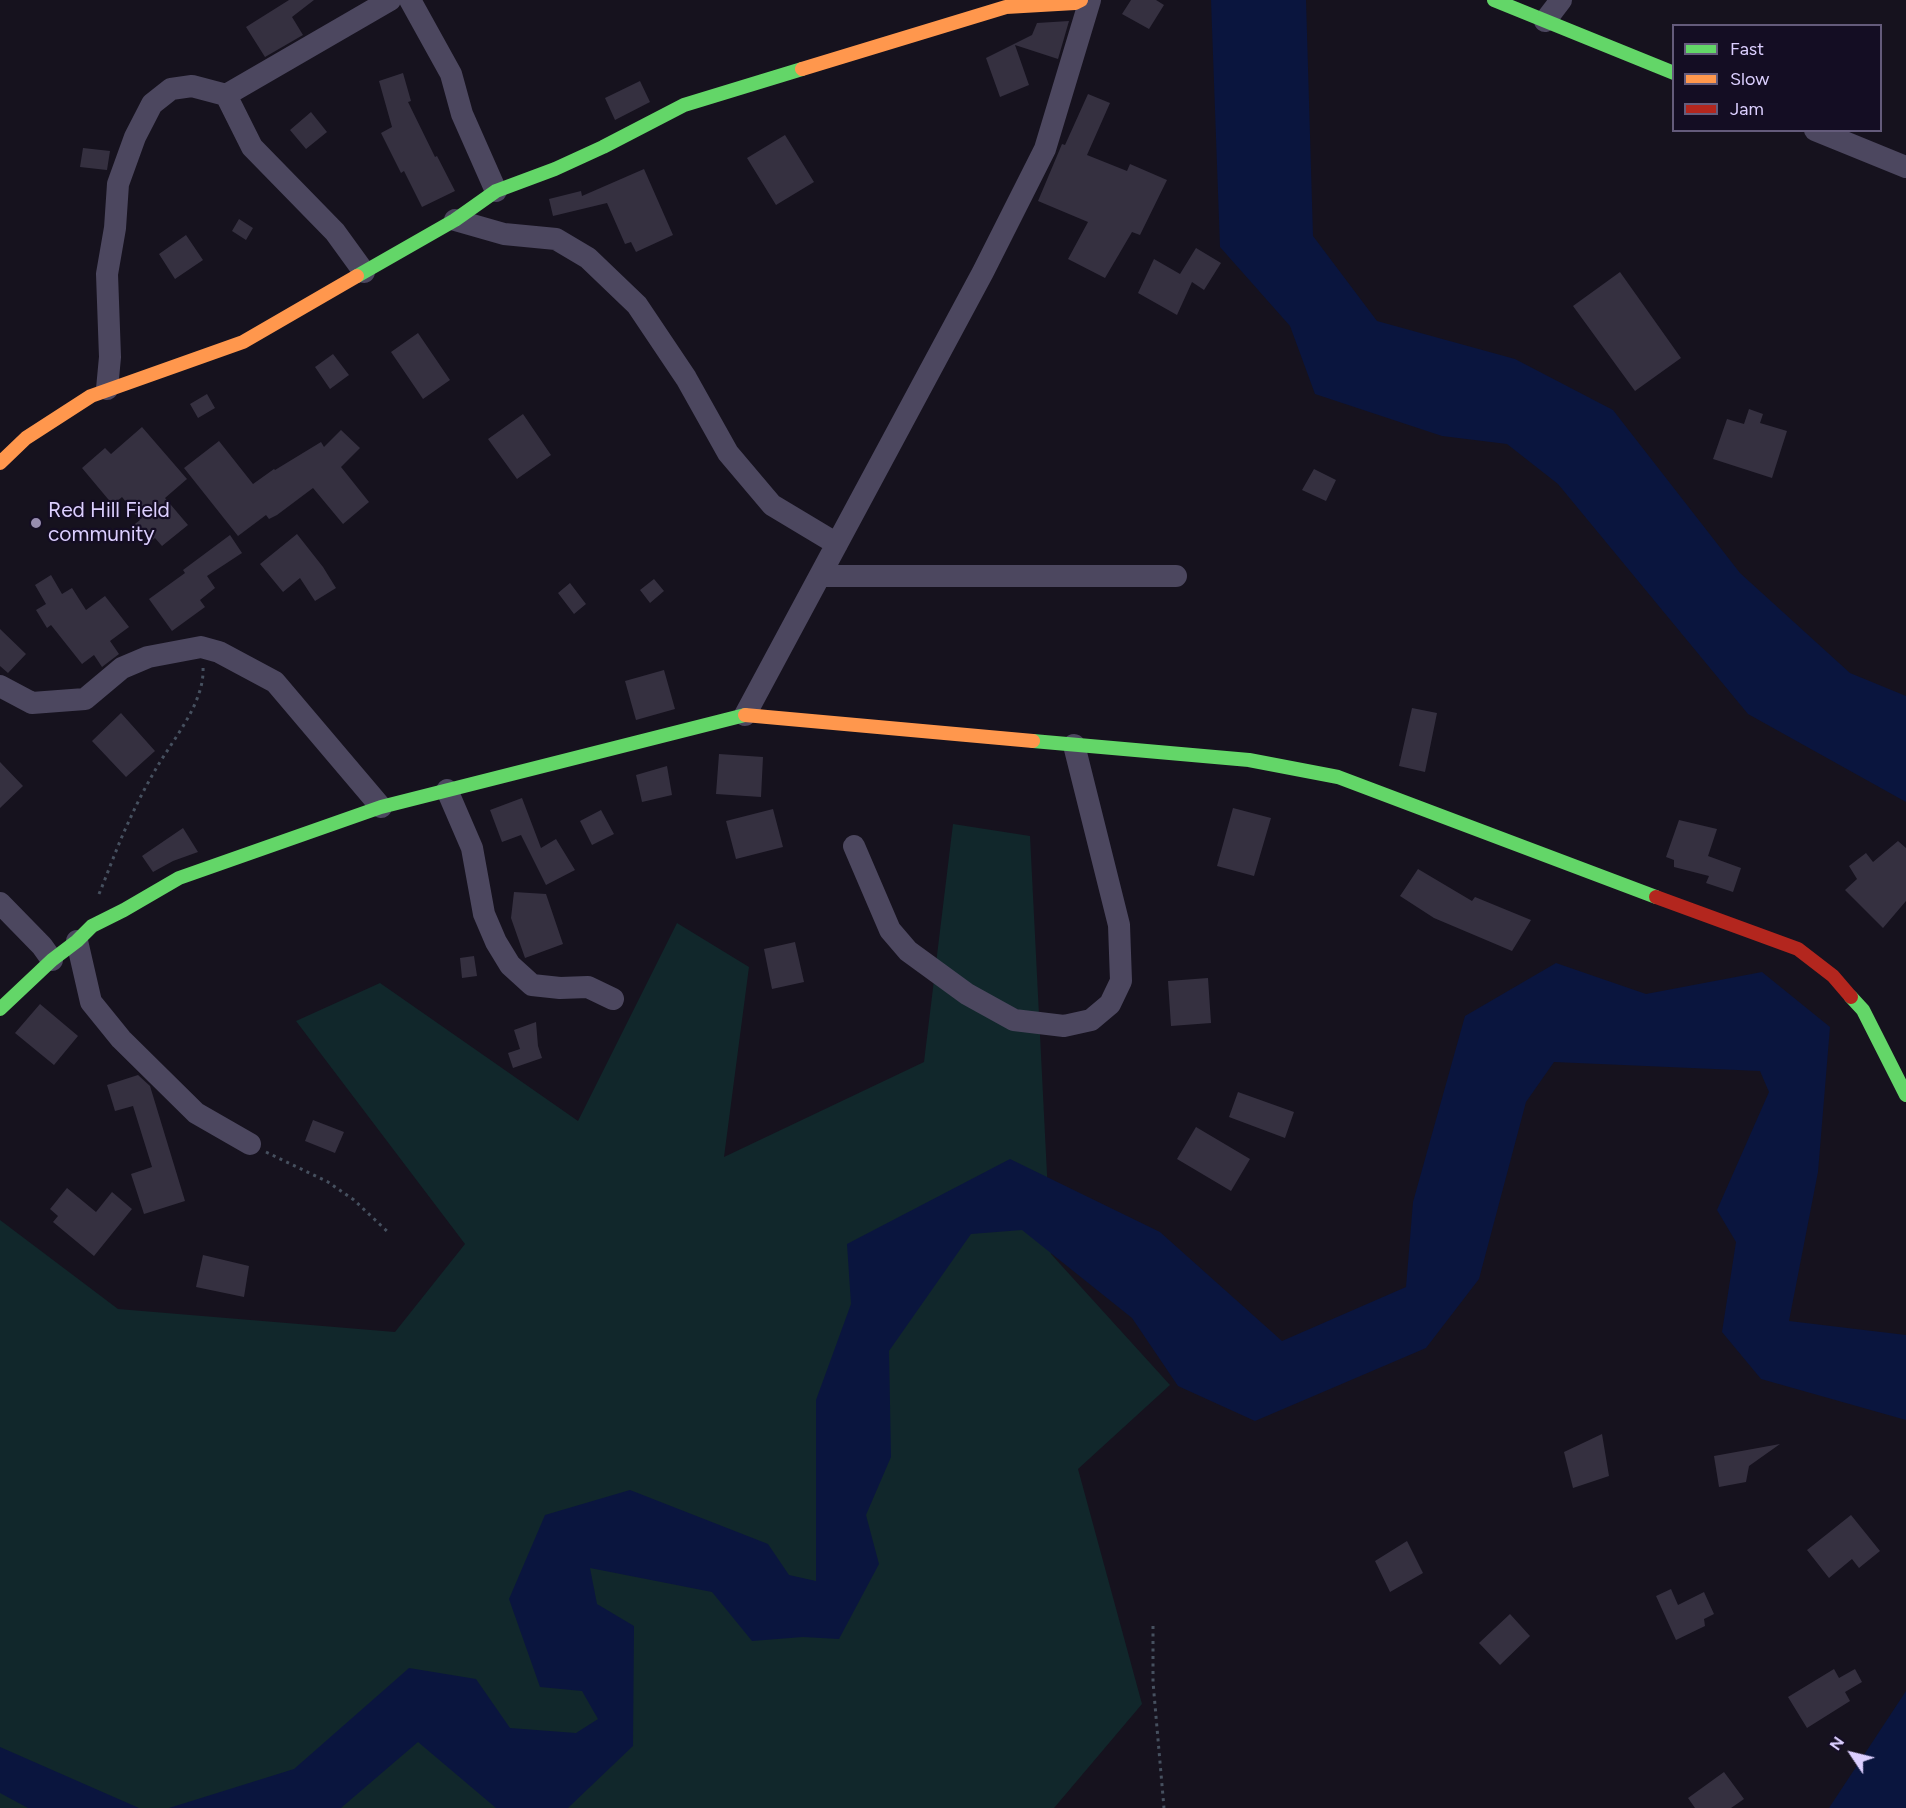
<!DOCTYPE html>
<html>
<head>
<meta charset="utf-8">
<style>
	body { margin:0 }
	#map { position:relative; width:1906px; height:1808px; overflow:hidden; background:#16121e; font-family:Figtree,sans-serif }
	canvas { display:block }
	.legend { position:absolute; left:1672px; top:24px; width:210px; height:108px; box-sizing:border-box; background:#140d23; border:2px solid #645b7b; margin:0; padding:8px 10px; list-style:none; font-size:18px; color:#dccfff }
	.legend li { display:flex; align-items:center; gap:12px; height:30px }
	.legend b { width:30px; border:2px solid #645b7b }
	.north { position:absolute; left:1822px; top:1724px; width:60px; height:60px; -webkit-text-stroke:4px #140d23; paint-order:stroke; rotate:305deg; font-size:16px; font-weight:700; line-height:24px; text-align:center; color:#dccfff }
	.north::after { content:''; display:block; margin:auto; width:21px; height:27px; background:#dccfff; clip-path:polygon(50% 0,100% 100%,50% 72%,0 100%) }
</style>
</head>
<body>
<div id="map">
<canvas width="1906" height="1808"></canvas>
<ul class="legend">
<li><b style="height:8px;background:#63d668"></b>Fast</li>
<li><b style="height:8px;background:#ff974d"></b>Slow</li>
<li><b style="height:8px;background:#b3261e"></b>Jam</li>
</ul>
<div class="north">N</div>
</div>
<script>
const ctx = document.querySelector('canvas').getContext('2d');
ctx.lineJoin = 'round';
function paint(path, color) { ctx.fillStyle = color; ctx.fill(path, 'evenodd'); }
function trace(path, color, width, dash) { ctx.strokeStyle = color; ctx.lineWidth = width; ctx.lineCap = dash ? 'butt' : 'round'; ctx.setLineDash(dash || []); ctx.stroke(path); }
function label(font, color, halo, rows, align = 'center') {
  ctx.font = font + ' Figtree,sans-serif'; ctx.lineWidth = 4.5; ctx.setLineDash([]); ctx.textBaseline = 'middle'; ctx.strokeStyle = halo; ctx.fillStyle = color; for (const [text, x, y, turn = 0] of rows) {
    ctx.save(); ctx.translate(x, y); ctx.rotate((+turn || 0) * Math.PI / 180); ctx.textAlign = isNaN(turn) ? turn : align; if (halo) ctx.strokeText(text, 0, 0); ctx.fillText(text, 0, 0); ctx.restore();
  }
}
paint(new Path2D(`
	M 953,824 L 1030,836 L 1051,1254 L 1170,1385 L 1078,1469 L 1142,1704 L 1054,1808 L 0,1808 L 0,1220 L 118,1309 L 395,1332 L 465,1244 L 296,1021 L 380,983 L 578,1121 L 677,923 L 749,967 L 724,1157 L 924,1062 Z`), '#11272b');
paint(new Path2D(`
	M 1211,0 L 1306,0 L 1313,236 L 1377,321 L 1515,359 L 1613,410 L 1740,573 L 1850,673 L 1906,696 L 1906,802 L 1748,714 L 1558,484 L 1507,444 L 1442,436 L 1315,394 L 1290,326 L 1220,247 Z
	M 1556,963 L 1646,994 L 1762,972 L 1830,1027 L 1818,1172 L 1789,1321 L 1906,1335 L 1906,1420 L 1761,1379 L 1722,1332 L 1736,1242 L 1717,1210 L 1769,1092 L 1760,1071 L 1554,1062 L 1526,1102 L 1479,1279 L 1426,1348 L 1255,1421 L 1178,1386 L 1132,1318 L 1022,1230 L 971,1234 L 889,1351 L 891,1457 L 866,1515 L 879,1564 L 839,1639 L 803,1637 L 752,1641 L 712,1592 L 590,1568 L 597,1604 L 634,1626 L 633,1746 L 568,1808 L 496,1808 L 418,1742 L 341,1808 L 169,1808 L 294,1769 L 409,1668 L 476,1679 L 510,1728 L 576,1733 L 598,1719 L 582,1691 L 540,1687 L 509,1599 L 545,1515 L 630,1490 L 768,1544 L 789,1575 L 816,1581 L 816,1400 L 851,1304 L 847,1244 L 1010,1159 L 1160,1232 L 1282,1341 L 1406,1287 L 1413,1202 L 1465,1016 Z
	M 1906,1691 L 1906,1808 L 1829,1808 Z
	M 0,1747 L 139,1808 L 28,1808 L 0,1793 Z`), '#0a153e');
paint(new Path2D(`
	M 289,0 L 314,0 L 292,17 L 303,35 L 265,57 L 246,27 Z
	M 1131,0 L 1156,0 L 1164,5 L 1149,29 L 1122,14 Z
	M 1069,21 L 1058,59 L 1015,45 L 1029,85 L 1000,97 L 986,58 L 1032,35 L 1037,23 Z
	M 403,73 L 411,101 L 408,102 L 435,157 L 437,156 L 455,191 L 422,207 L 404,171 L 401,173 L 381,133 L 392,127 L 379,81 Z
	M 640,81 L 650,102 L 615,120 L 605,98 Z
	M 1088,94 L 1110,103 L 1087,155 L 1127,171 L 1130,164 L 1167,180 L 1140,235 L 1132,232 L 1105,278 L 1068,259 L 1088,222 L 1038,201 L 1062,144 L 1065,145 Z
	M 311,112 L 327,132 L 306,149 L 290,130 Z
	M 785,135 L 814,182 L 776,205 L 747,158 Z
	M 83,148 L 110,151 L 107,170 L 80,167 Z
	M 644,169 L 673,235 L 636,252 L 631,242 L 625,244 L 607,203 L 553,216 L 549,199 L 581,191 L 582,196 Z
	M 239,219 L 253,228 L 246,240 L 232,231 Z
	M 186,235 L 203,260 L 175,279 L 159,254 Z
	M 1196,248 L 1221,263 L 1204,290 L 1192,282 L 1177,315 L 1138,293 L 1154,259 L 1180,274 Z
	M 1620,272 L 1681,358 L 1635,391 L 1573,306 Z
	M 418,333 L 450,380 L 423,399 L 391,352 Z
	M 333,354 L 349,375 L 330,389 L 315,367 Z
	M 207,394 L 215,408 L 198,418 L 190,404 Z
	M 1749,409 L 1763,414 L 1760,423 L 1787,431 L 1772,478 L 1713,459 L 1727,419 L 1744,424 Z
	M 523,414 L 551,455 L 517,479 L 488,439 Z
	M 142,427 L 187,479 L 165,498 L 188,525 L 162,546 L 155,538 L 150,542 L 135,524 L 140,520 L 122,497 L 113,505 L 82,468 L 105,448 L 111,454 Z
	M 341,430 L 360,448 L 341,467 L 369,502 L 343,524 L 313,488 L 277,515 L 269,519 L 266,515 L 238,536 L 184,468 L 219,441 L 253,484 L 274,469 L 275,470 L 321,442 L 324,447 Z
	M 1314,469 L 1336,480 L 1326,501 L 1302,490 Z
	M 297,534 L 323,567 L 336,588 L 315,601 L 300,578 L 283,592 L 260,564 Z
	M 230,535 L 242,553 L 207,576 L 215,588 L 200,600 L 205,607 L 172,631 L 149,599 L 185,573 L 183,570 Z
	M 51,575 L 62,594 L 72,588 L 86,610 L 105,596 L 129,627 L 110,641 L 119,654 L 102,667 L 94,655 L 82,664 L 51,625 L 47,628 L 36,610 L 46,604 L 35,585 Z
	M 654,579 L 664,591 L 650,603 L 640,590 Z
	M 570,583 L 586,604 L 574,614 L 558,593 Z
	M 0,629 L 26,654 L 8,673 L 0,666 Z
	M 664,670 L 675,709 L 636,720 L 625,681 Z
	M 1412,708 L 1437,713 L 1425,772 L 1399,766 Z
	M 121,713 L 155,751 L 126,777 L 92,741 Z
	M 719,754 L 763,757 L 761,797 L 716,794 Z
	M 0,762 L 23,786 L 0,808 Z
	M 667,766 L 672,795 L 642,802 L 636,775 Z
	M 522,798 L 541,848 L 556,839 L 575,870 L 546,885 L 521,835 L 502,842 L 490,810 Z
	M 1233,808 L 1271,818 L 1254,876 L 1217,866 Z
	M 773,809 L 783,847 L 736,859 L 726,821 Z
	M 601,810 L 614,834 L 592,845 L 580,821 Z
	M 1679,820 L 1717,829 L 1708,856 L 1741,868 L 1733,892 L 1706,883 L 1709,876 L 1674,867 L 1674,860 L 1666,857 Z
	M 183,828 L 198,852 L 173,861 L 153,872 L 142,856 Z
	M 1898,841 L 1906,848 L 1906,901 L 1883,928 L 1845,890 L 1857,879 L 1849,866 L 1866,853 L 1873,862 Z
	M 1418,869 L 1472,901 L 1475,897 L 1531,920 L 1512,951 L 1434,918 L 1400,896 Z
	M 514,892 L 546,894 L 563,944 L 525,958 L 511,918 Z
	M 795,942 L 804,982 L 772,989 L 764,949 Z
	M 474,956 L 477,976 L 462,978 L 460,958 Z
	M 1208,978 L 1211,1023 L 1171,1026 L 1168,981 Z
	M 40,1004 L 78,1036 L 54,1065 L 15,1033 Z
	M 536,1022 L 538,1046 L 542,1058 L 513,1068 L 508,1053 L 520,1049 L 514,1030 Z
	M 138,1075 L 150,1086 L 185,1201 L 144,1214 L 131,1174 L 152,1167 L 133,1106 L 115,1111 L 107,1085 Z
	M 1238,1092 L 1294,1112 L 1285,1138 L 1229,1117 Z
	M 313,1120 L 344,1132 L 335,1153 L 305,1141 Z
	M 1196,1127 L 1250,1159 L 1231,1191 L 1177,1159 Z
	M 67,1188 L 96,1212 L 112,1192 L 132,1209 L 94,1256 L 53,1222 L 58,1216 L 50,1209 Z
	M 203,1255 L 249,1266 L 244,1297 L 196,1287 Z
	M 1602,1434 L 1609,1476 L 1573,1488 L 1564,1452 Z
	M 1780,1444 L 1749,1466 L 1746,1482 L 1719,1487 L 1714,1456 Z
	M 1851,1515 L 1880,1551 L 1859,1568 L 1852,1559 L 1829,1578 L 1807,1550 Z
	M 1407,1541 L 1423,1573 L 1390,1592 L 1375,1561 Z
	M 1671,1589 L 1678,1605 L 1704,1592 L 1714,1614 L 1704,1619 L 1705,1626 L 1676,1640 L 1656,1596 Z
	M 1510,1614 L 1530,1636 L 1500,1665 L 1479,1643 Z
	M 1834,1669 L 1839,1678 L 1855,1669 L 1862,1682 L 1845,1692 L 1850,1701 L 1807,1728 L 1788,1697 Z
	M 1724,1772 L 1744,1799 L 1731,1808 L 1695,1808 L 1688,1798 Z`), '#353040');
trace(new Path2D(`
	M 99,894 C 109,870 118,844 129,821 C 137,803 147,784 157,767 C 174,738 205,702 203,667
	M 266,1152 L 328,1182 L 354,1200 L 389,1233
	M 1153,1626 L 1153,1682 L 1164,1808`), '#46505f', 3, [3, 4.5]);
trace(new Path2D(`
	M 410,0 L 451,74 L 462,114 L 496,191
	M 1545,21 L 1561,0
	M 1815,130 L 1906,167
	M 455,220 L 504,234 L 556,239 L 588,258 L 637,305 L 686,378 L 728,453 L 772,505 L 837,544
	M 364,272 L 335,232 L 252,147 L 226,95 L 390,0
	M 107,389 L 110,357 L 107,274 L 115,228 L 118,184 L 135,137 L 152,104 L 171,89 L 192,86 L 226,95
	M 820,576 L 1176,576
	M 0,686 L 32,703 L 85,699 L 122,668 L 148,657 L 201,647 L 219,652 L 275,682 L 381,807
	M 745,715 L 983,272 L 1045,149 L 1090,0
	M 447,790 L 472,848 L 484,914 L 496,942 L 510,965 L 532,985 L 560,988 L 588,987 L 613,999
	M 854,846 L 890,930 L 908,951 L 967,994 L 1014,1020 L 1064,1026 L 1091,1020 L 1110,1004 L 1121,981 L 1119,925 L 1074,745
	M 0,903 L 42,946 L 52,960
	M 77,941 L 91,1002 L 121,1039 L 196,1113 L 250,1144`), '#4c475f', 22);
trace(new Path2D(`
	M 1494,0 L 1674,73
	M 357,276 L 455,220 L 496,191 L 555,169 L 603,147 L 684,105 L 802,69
	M 1033,741 L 1249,760 L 1338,777 L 1656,897
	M 1851,997 L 1863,1010 L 1906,1095
	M 0,1009 L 52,960 L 77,941 L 92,926 L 124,910 L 179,878 L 381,807 L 745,715`), '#63d668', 14);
trace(new Path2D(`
	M 802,69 L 1006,7 L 1075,3 L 1081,0
	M 0,463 L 26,438 L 91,396 L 243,342 L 357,276
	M 745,715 L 1033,741`), '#ff974d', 14);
trace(new Path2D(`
	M 1656,897 L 1798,949 L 1833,976 L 1851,997`), '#b3261e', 14);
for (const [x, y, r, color] of [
	[36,523,6,"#978db0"]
]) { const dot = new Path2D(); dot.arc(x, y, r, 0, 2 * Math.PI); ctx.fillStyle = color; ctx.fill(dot); trace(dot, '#140d23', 2); }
label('21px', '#dccfff', '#140d23', [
	["Red Hill Field",48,511],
	["community",48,535]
], 'left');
</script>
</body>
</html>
